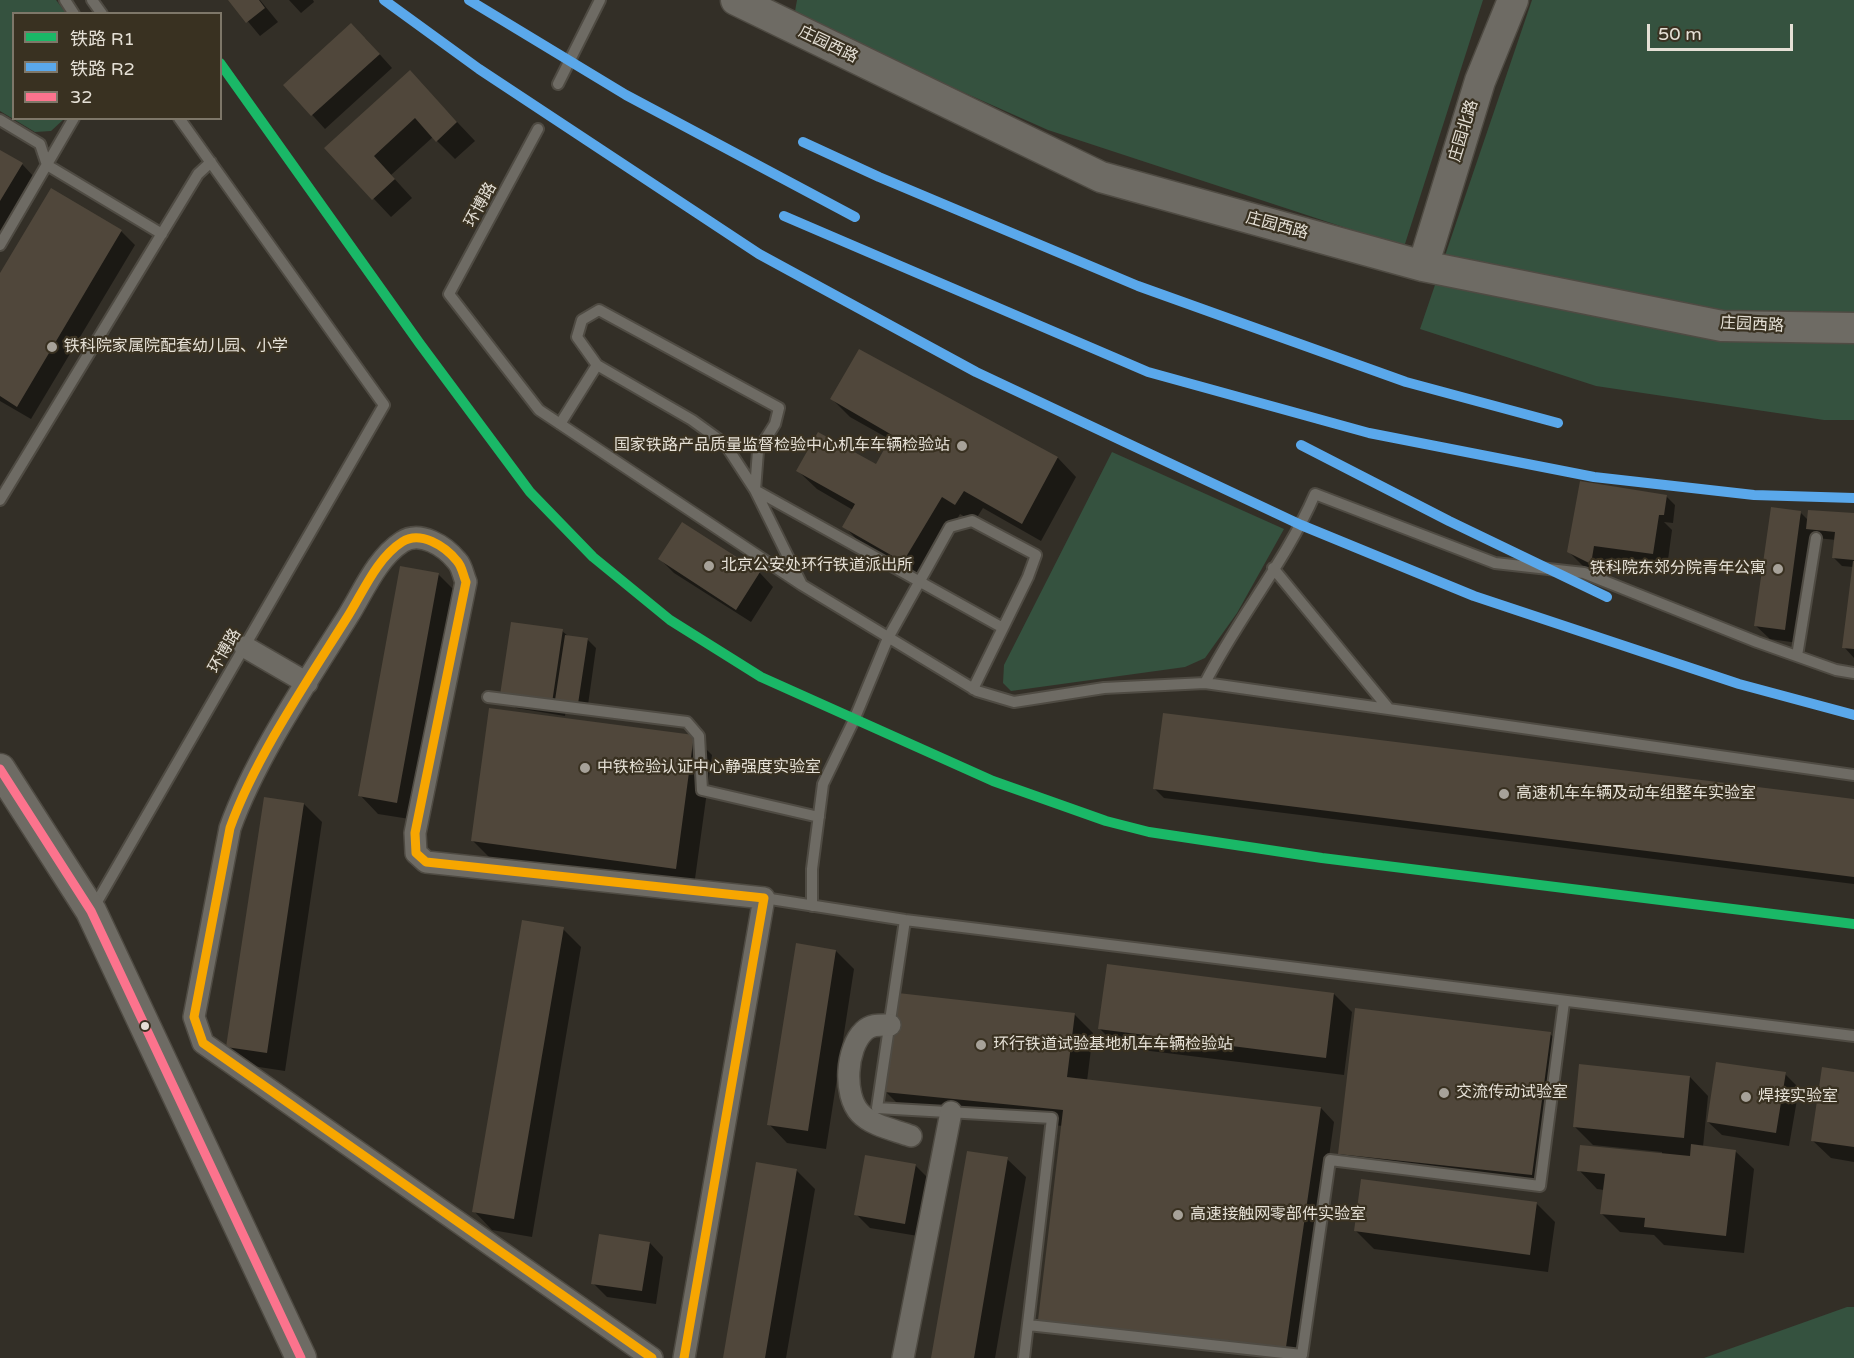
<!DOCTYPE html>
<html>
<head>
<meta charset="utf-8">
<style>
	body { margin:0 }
	#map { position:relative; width:1854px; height:1358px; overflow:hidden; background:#332f27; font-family:"Varela Round","Noto Sans SC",sans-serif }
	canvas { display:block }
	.legend { position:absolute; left:12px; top:12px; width:210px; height:108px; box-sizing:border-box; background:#393121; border:2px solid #7e7769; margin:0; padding:8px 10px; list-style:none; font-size:18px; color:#e5e0d6 }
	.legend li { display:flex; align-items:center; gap:12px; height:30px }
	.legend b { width:30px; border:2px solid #7e7769 }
	.scale { position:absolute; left:1647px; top:24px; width:146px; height:27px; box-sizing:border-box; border:3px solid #e5e0d6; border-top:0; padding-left:8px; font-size:18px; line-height:21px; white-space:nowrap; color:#e5e0d6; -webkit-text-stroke:4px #393121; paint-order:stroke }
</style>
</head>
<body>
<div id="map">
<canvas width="1854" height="1358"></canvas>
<ul class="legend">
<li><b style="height:8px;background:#1ab867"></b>铁路 R1</li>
<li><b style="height:8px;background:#5aa8eb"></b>铁路 R2</li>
<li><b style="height:8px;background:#fc738d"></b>32</li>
</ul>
<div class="scale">50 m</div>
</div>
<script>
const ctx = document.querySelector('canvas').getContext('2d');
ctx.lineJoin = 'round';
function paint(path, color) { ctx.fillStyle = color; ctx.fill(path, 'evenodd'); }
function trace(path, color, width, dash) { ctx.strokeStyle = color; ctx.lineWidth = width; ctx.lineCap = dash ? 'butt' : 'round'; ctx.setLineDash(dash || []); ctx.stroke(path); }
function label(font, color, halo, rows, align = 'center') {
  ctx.font = font + ' "Varela Round","Noto Sans SC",sans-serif'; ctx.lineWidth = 4.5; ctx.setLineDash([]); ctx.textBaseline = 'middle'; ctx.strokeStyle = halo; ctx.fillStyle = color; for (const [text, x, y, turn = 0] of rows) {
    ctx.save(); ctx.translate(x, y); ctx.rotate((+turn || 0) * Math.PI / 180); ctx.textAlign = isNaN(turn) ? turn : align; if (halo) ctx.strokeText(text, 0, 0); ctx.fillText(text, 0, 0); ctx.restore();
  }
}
paint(new Path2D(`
	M 0,0 L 56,0 L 66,13 L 14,14 L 14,118 L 64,119 L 51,131 L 35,132 L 0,111 Z
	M 797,0 L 1483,0 L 1404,247 L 1048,130 L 794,17 Z
	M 1532,0 L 1854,0 L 1854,420 L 1824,420 L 1596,386 L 1420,329 Z
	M 1112,452 L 1284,529 L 1237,613 L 1205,658 L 1185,667 L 1011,691 L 1003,683 L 1004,665 Z
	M 1847,1307 L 1854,1307 L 1854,1358 L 1704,1358 Z`), '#35523f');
paint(new Path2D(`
	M 230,0 L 260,0 L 278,22 L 260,36 Z
	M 289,0 L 313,0 L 314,2 L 301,13 Z
	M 365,38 L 392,68 L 325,129 L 285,85 Z
	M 410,72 L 475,141 L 455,159 L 433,137 L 391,175 L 412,198 L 391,217 L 326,148 Z
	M 0,152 L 22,164 L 35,178 L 0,237 Z
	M 121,231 L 135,245 L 31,419 L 0,401 L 0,276 Z
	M 860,351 L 1058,458 L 1076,477 L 1041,541 L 983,508 L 974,522 L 960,514 L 922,579 L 862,545 L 844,526 L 853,510 L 817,489 L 798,471 L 876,466 L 891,440 L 850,417 L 832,399 Z
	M 1666,496 L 1675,505 L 1673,523 L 1664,522 L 1672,530 L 1667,567 L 1607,559 L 1605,576 L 1583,566 L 1569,552 Z
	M 1801,513 L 1809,521 L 1854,514 L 1854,658 L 1844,647 L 1853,567 L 1842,566 L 1833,557 L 1836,540 L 1817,538 L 1798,643 L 1770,639 L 1756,626 Z
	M 683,524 L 760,573 L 773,587 L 751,622 L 674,573 L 660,559 Z
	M 438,574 L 456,592 L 416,820 L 378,814 L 360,795 Z
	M 562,631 L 568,636 L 587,639 L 596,648 L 587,712 L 566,709 L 565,716 L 516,708 L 502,695 Z
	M 693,736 L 712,755 L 694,886 L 491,859 L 473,841 Z
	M 1155,789 L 1854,800 L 1854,884 L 1164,798 Z
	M 304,804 L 322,822 L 285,1071 L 246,1065 L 227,1046 Z
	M 563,929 L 581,947 L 532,1237 L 492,1230 L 474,1211 Z
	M 836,951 L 854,969 L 826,1149 L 787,1143 L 769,1124 Z
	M 1334,994 L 1352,1012 L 1344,1075 L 1118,1047 L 1100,1029 Z
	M 1074,1014 L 1093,1033 L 1087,1081 L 1321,1108 L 1334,1122 L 1300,1358 L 1053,1333 L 1040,1319 L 1063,1126 L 904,1110 L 885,1091 Z
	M 1550,1034 L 1564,1047 L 1546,1188 L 1353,1167 L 1339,1153 Z
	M 1854,1073 L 1854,1162 L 1831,1158 L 1812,1140 Z
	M 1785,1074 L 1799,1088 L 1789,1146 L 1722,1135 L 1708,1122 Z
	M 1690,1077 L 1708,1096 L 1703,1147 L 1735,1151 L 1754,1169 L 1744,1253 L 1664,1245 L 1654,1235 L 1620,1232 L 1602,1214 L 1604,1190 L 1597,1189 L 1579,1170 L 1662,1155 L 1662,1152 L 1593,1145 L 1574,1126 Z
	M 1007,1159 L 1026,1177 L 995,1358 L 933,1358 Z
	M 915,1165 L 929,1179 L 918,1236 L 870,1228 L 856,1214 Z
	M 796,1170 L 815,1189 L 786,1358 L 725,1358 Z
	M 1536,1203 L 1555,1222 L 1548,1272 L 1374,1249 L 1356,1231 Z
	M 650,1243 L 663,1257 L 656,1304 L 607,1297 L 593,1283 Z`), '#0007');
paint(new Path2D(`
	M 228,0 L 259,0 L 265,8 L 246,23 Z
	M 351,23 L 380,54 L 311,116 L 283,85 Z
	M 410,70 L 457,122 L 436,142 L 415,118 L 374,156 L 395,179 L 372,200 L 324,148 Z
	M 0,150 L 23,163 L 0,201 Z
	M 51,188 L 122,230 L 17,407 L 0,396 L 0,273 Z
	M 859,349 L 1058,457 L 1022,524 L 964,491 L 955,505 L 942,497 L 903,562 L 842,527 L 855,504 L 796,471 L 818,432 L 876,464 L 892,435 L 830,399 Z
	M 1580,481 L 1667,495 L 1664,515 L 1659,515 L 1653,554 L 1594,546 L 1591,564 L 1567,552 Z
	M 1771,507 L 1801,511 L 1785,630 L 1754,626 Z
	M 1808,510 L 1854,513 L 1854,560 L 1832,558 L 1835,532 L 1806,529 Z
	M 682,522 L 760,572 L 736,610 L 658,559 Z
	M 1853,561 L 1854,561 L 1854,649 L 1842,648 Z
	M 400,566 L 439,573 L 397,803 L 358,796 Z
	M 511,622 L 563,629 L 552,703 L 500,695 Z
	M 565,635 L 588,638 L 578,704 L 555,700 Z
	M 489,708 L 694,735 L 676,869 L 471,841 Z
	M 1163,713 L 1854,799 L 1854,877 L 1153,789 Z
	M 264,797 L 304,803 L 267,1053 L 226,1047 Z
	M 522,920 L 564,927 L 514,1219 L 472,1212 Z
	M 796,943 L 836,950 L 808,1131 L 767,1125 Z
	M 1107,964 L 1334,993 L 1326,1058 L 1098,1029 Z
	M 898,993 L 1075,1013 L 1067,1077 L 1321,1107 L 1286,1347 L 1038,1320 L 1063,1110 L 884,1092 Z
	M 1355,1008 L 1551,1032 L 1532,1175 L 1338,1154 Z
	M 1716,1062 L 1786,1072 L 1776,1133 L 1707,1122 Z
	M 1579,1064 L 1690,1076 L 1684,1138 L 1573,1127 Z
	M 1822,1067 L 1854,1072 L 1854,1147 L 1811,1141 Z
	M 1691,1144 L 1736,1150 L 1726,1236 L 1644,1227 L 1645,1218 L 1600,1214 L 1605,1174 L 1577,1171 L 1580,1145 L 1690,1156 Z
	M 967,1151 L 1008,1157 L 974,1358 L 931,1358 Z
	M 865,1155 L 916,1164 L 905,1224 L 854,1215 Z
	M 756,1162 L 797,1169 L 765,1358 L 723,1358 Z
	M 1361,1179 L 1537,1202 L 1530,1255 L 1354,1231 Z
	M 599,1234 L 650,1242 L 642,1291 L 591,1284 Z`), '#50473b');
const lane = new Path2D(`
	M 65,0 L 74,14
	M 92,0 L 102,14
	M 558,84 L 600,0
	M 0,120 L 40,144 L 47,165 L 162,234
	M 538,129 L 449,294 L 539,410 L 802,585 L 977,691 L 1014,702 L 1104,688 L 1205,683 C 1238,618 1286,561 1315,494 L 1495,563 L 1584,573 L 1757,642 L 1836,670 L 1854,673
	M 0,245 L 74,118
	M 560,424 L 597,365
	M 0,500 L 198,174 L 211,162
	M 1273,568 L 1389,709
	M 801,583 L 755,490 L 758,451 L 775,424 L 779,408 L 599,310 L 582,320 L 577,337 L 597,365 L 692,420 L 725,444 L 755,490 L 1003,628
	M 1797,656 L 1816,538
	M 1205,683 L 1854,775
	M 488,697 L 687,722 L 699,736 L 702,790 L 819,817
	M 764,898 L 905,920 L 1854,1036
	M 812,906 L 812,869 L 823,784 L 854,720 L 888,638 L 950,527 L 972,521 L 1036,555 L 1028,577 L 973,689
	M 94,907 L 384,405 L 179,118
	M 905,920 L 877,1108 L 1052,1118 L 1024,1358
	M 1028,1325 L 1302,1355 L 1330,1160 L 1540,1186 L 1564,1002`);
const street = new Path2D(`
	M 245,647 L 307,683
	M 890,1025 C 880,1025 871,1024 864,1031 C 846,1048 843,1095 860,1113 C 872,1126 895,1130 911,1136
	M 652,1358 L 203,1043 L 194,1017 L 230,828 C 255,758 308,680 348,616 C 363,592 377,558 402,542 C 420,530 445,546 457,561 C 462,566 463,575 466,582 L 415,833 L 416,853 L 426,862 L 764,898 L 684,1358
	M 903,1358 L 951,1112`);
const secondary = new Path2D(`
	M 736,0 L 1101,177 L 1423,266 L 1722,326 L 1854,328
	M 1423,266 L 1480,81 L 1513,0
	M 0,769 L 91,911 L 301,1358`);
trace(lane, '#4f4b43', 14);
trace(street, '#4f4b43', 24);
trace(secondary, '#4f4b43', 33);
trace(lane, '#6e6b64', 10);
trace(street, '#6e6b64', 21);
trace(secondary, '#6e6b64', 30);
trace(new Path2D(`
	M 0,769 L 91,911 L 301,1358`), '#fc738d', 9);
trace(new Path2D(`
	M 652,1358 L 203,1043 L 194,1017 L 230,828 C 255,758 308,680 348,616 C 363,592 377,558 402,542 C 420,530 445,546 457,561 C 462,566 463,575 466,582 L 415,833 L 416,853 L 426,862 L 764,898 L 684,1358`), '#f7a600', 9);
trace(new Path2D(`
	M 220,63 L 420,344 L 530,492 L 593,557 L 670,620 L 761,677 L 993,781 L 1106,821 L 1149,832 L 1322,858 L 1854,924`), '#1ab867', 10);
trace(new Path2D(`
	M 384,0 L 479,69 L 759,254 L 976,372 L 1301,525 L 1474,596 L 1739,684 L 1854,715
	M 469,0 L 626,95 L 855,217
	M 803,142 L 879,177 L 1138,286 L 1406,382 L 1558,423
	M 784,216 L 1148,372 L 1369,433 L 1594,477 L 1754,495 L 1854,498
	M 1301,445 L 1449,521 L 1607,597`), '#5aa8eb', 10);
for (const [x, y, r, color] of [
	[52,347,6,"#a7a299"],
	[962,446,6,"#a7a299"],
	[709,566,6,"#a7a299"],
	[1778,569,6,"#a7a299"],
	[585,768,6,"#a7a299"],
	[1504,794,6,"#a7a299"],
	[145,1026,5,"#e5e0d6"],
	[981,1045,6,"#a7a299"],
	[1444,1093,6,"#a7a299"],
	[1746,1097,6,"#a7a299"],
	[1178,1215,6,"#a7a299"]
]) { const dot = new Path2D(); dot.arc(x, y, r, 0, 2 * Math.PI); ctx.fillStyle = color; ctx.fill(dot); trace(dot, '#393121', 2); }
label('16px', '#e5e0d6', '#393121', [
	["庄园西路",828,45,26],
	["庄园北路",1464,131,-73],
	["环博路",481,205,-61],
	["庄园西路",1277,226,15],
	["庄园西路",1752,325,3],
	["环博路",225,651,-60]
]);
label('16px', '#e5e0d6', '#393121', [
	["铁科院家属院配套幼儿园、小学",64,347],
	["国家铁路产品质量监督检验中心机车车辆检验站",950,446,"right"],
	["北京公安处环行铁道派出所",721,566],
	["铁科院东郊分院青年公寓",1766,569,"right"],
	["中铁检验认证中心静强度实验室",597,768],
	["高速机车车辆及动车组整车实验室",1516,794],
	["环行铁道试验基地机车车辆检验站",993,1045],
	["交流传动试验室",1456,1093],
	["焊接实验室",1758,1097],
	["高速接触网零部件实验室",1190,1215]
], 'left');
</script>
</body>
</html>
